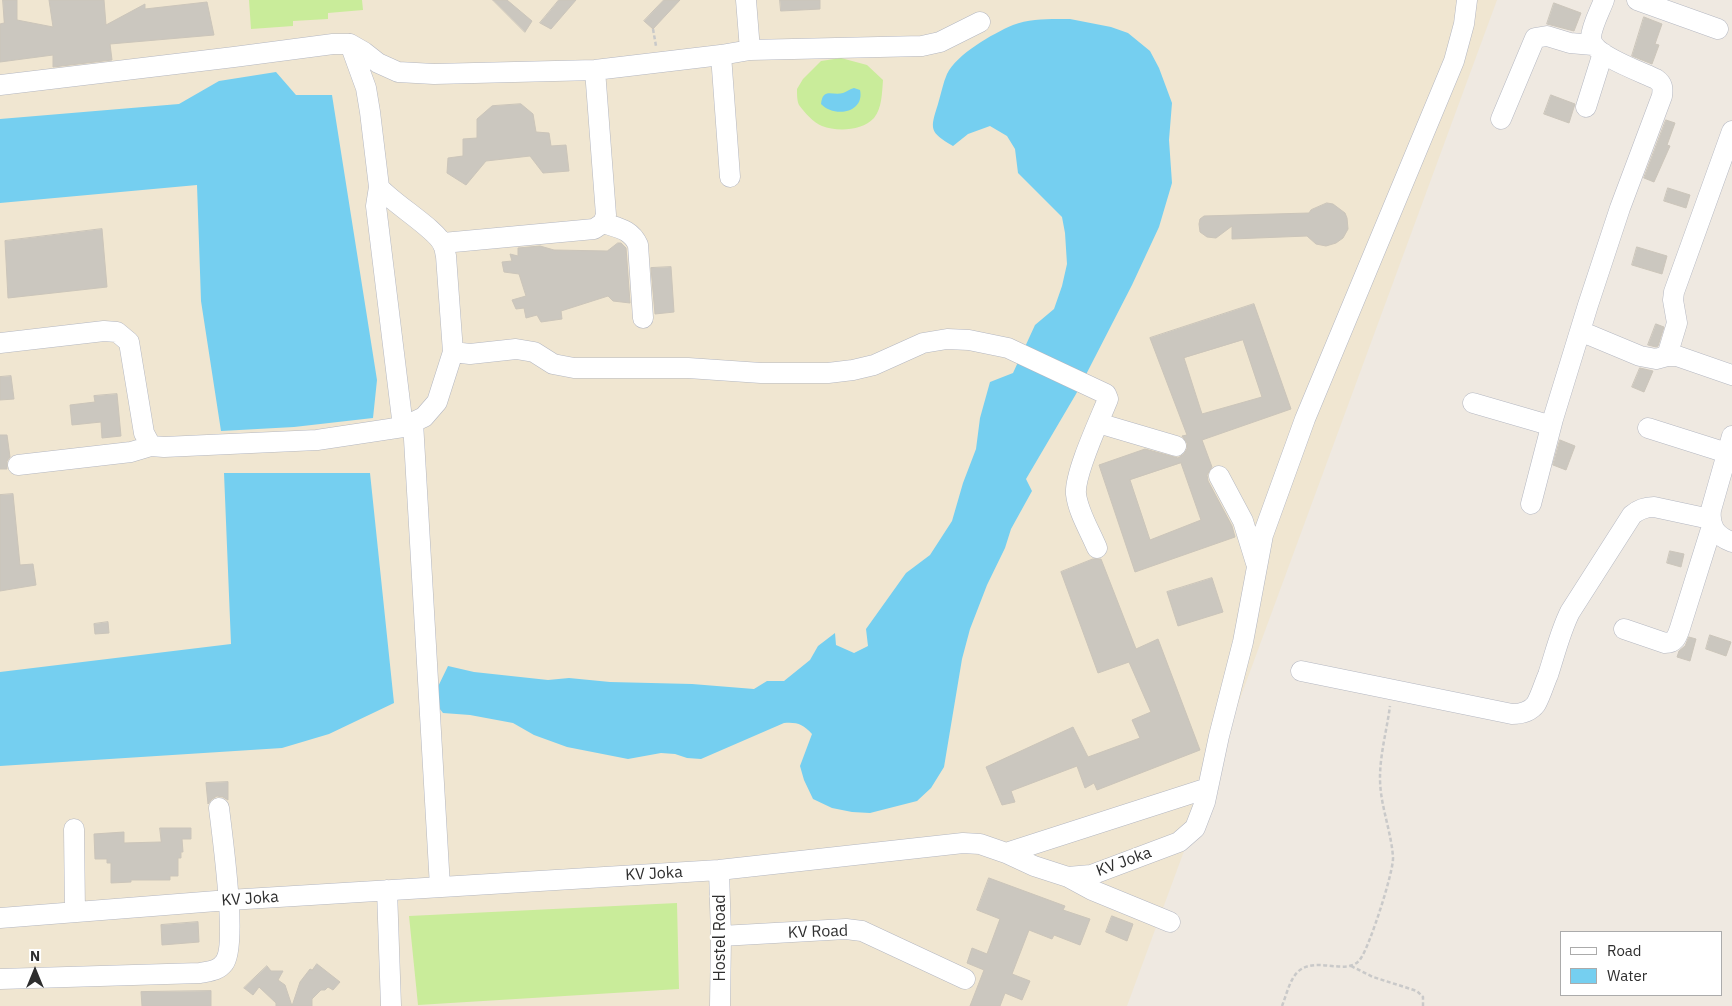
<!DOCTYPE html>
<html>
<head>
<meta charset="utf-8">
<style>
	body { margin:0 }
	#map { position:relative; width:1732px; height:1006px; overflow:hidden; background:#efe9e1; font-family:"IBM Plex Sans",sans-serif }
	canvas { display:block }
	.legend { position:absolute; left:1560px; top:931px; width:162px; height:65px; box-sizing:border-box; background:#fff; border:1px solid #ababab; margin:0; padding:6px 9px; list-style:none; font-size:15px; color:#2e2e2e }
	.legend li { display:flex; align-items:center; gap:10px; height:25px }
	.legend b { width:25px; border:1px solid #ababab }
	.north { position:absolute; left:10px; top:946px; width:50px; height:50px; -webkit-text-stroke:4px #fff; paint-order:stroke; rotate:0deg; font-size:14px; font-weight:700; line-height:20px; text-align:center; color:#2e2e2e }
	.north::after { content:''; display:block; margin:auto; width:18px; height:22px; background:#2e2e2e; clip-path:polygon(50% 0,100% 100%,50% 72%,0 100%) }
</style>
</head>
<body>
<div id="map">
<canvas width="1732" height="1006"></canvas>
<ul class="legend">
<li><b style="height:6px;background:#fff"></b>Road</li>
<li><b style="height:14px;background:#75cff0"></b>Water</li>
</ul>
<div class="north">N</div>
</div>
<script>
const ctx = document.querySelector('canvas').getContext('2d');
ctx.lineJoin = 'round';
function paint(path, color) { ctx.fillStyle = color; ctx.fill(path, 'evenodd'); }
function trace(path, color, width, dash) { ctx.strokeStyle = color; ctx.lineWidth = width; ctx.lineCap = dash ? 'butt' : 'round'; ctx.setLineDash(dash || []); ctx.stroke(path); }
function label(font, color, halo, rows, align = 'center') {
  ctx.font = font + ' "IBM Plex Sans",sans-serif'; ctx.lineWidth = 4.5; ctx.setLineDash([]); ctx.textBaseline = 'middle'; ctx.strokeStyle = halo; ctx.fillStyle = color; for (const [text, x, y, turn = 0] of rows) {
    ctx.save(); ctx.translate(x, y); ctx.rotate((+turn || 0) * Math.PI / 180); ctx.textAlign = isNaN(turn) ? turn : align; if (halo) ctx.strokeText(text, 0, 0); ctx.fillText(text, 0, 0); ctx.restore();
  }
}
paint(new Path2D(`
	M 0,0 L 1497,0 L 1127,1006 L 0,1006 Z`), '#f0e6d1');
paint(new Path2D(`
	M 249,0 L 362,0 L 363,10 L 328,13 L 328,19 L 293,21 L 293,26 L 251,29 Z
	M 841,58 L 867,65 L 883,80 C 882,93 882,108 874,118 C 862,131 837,132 822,126 C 814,123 804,112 799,105 C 797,101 797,94 797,89 L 803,79 L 821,61 Z
	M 677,903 L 679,989 L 418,1005 L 409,916 Z`), '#c9ec9a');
paint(new Path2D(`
	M 1070,19 L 1111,27 L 1128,33 L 1150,51 L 1159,68 L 1172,103 L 1169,140 L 1172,183 L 1159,227 L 1132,285 L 1076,394 L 1026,479 L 1032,491 L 1011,529 L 1005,548 L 987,585 L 970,629 L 962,659 L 944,767 L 931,788 L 917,801 L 870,813 L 852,812 L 832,808 L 813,799 L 804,780 L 800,766 L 812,734 C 803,724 797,722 784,723 L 701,759 L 687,758 L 675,754 L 661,753 L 628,759 L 567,747 L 534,735 L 513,723 L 470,715 L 443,713 L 432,699 L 448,666 L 474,672 L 548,680 L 569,678 L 610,682 L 692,684 L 754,689 L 767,681 L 784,681 L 810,660 L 818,646 L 835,633 L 836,645 L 854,653 L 868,646 L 866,629 L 906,573 L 930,555 L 952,521 L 963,483 L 976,449 L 980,418 L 990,382 L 1013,373 L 1035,325 L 1054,309 L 1062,286 L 1067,264 L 1065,233 L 1062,217 L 1018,173 L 1015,149 L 1007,136 L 990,126 L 968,134 L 953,146 C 929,132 930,129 938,104 C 941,94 943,83 947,74 C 957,54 992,34 1013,25 C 1031,18 1052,19 1070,19 Z
	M 276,72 L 296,95 L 332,95 L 377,380 L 373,418 L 294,427 L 221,431 L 201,301 L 197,185 L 0,203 L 0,119 L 179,104 L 219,81 Z
	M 854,88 L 860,90 C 865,113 834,118 821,104 C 823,87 832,96 843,93 C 846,92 850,89 854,88 Z
	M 224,473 L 370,473 L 394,703 L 329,734 L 282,748 L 0,766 L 0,672 L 231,644 Z`), '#75cff0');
const building = new Path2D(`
	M 3,0 L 17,0 L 17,20 L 53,27 L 49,0 L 104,0 L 106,25 L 145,4 L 145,9 L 207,2 L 214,35 L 110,44 L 112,60 L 53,67 L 53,55 L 0,62 L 0,24 L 4,23 Z
	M 493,0 L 507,0 L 532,21 L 525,32 Z
	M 559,0 L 576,0 L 551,29 L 540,23 Z
	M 664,0 L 680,0 L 653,29 L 644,21 Z
	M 780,0 L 820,0 L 820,9 L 781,11 Z
	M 1554,3 L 1581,13 L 1574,31 L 1547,24 Z
	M 1644,17 L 1662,24 L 1655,44 L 1659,45 L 1652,64 L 1632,56 Z
	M 1551,95 L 1575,104 L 1569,123 L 1544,114 Z
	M 521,104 L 533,114 L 536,132 L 549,133 L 551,146 L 566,145 L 569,171 L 543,173 L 530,156 L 486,161 L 466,185 L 447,173 L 448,158 L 463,156 L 463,139 L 477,138 L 477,119 L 492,106 Z
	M 1666,120 L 1675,123 L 1667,145 L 1670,146 L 1654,182 L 1644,178 Z
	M 1668,188 L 1690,195 L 1686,208 L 1664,201 Z
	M 1327,203 L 1333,204 L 1345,213 L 1347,218 L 1348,229 L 1343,238 L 1336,243 L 1326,246 L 1316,244 L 1307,236 L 1232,239 L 1232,226 L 1216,238 L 1207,237 L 1200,232 L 1199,224 L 1200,219 L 1204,216 L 1309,213 L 1311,210 Z
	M 102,229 L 107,287 L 8,298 L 5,241 Z
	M 618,243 L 621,243 L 626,248 L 630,303 L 613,301 L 608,296 L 561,311 L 562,319 L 541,322 L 537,315 L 526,318 L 524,308 L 516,309 L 512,300 L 526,296 L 519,274 L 504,272 L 502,262 L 512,261 L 510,254 L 518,256 L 518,248 L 540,246 L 554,250 L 607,251 Z
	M 1637,247 L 1667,256 L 1662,274 L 1632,265 Z
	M 671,267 L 674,312 L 655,314 L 651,268 Z
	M 1254,304 L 1291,409 L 1202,440 L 1212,467 L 1207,475 L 1208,481 L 1232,526 L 1235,537 L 1135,572 L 1099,465 L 1145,449 L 1178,458 L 1184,454 L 1187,449 L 1187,443 L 1182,436 L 1187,435 L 1150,338 ZM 1243,340 L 1262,397 L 1202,414 L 1184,358 ZM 1181,463 L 1201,520 L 1150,540 L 1130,480 Z
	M 1656,324 L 1664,327 L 1658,346 L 1656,347 L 1648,345 Z
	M 1640,368 L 1653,371 L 1644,392 L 1632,387 Z
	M 11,376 L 14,399 L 0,400 L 0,377 Z
	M 117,394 L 121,436 L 102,438 L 101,422 L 72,425 L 70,405 L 95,402 L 94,396 Z
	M 0,435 L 7,435 L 10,457 L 7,461 L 7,469 L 0,469 Z
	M 1560,440 L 1575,446 L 1566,470 L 1553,465 Z
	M 13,494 L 20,565 L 33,564 L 36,585 L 0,591 L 0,495 Z
	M 1670,551 L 1684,554 L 1681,567 L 1667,563 Z
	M 1093,559 L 1101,559 L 1136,649 L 1158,639 L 1200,750 L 1097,790 L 1094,783 L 1085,788 L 1077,766 L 1011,791 L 1015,802 L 1002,805 L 986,767 L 1073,727 L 1088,757 L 1140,738 L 1132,720 L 1151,712 L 1129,662 L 1098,673 L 1061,572 Z
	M 1212,578 L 1223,612 L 1178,626 L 1167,592 Z
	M 108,622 L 109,633 L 95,634 L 94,624 Z
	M 1710,635 L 1731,642 L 1726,656 L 1706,649 Z
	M 1689,637 L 1696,639 L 1690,661 L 1677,657 L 1679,651 L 1685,646 Z
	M 228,782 L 228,800 L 223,797 L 217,796 L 212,799 L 208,804 L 206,783 Z
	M 160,828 L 191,828 L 191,839 L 182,839 L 183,852 L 181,852 L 181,858 L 178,858 L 178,876 L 170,876 L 170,880 L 131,880 L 131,882 L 111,883 L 111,863 L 107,863 L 107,859 L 95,859 L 94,834 L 124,832 L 124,843 L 161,842 Z
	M 989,878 L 1065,906 L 1063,910 L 1090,919 L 1080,945 L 1054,935 L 1052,939 L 1029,930 L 1012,974 L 1030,981 L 1022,1000 L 1005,993 L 1000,1006 L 970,1006 L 984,970 L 967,963 L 972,948 L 987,954 L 1000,919 L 977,910 Z
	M 1112,916 L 1133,924 L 1127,941 L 1106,932 Z
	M 198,922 L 199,942 L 162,945 L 161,925 Z
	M 317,964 L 340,982 L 333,990 L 328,987 L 325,990 L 321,990 L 312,999 L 312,1006 L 292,1006 L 300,982 L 310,969 L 312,970 Z
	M 267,966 L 271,971 L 283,971 L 278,980 L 285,985 L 292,1006 L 276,1006 L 276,1003 L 259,987 L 253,995 L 244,988 Z
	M 211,991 L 211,1006 L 142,1006 L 141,992 Z`);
paint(building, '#cbc7bf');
trace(building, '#cbc5ba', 1);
const minor = new Path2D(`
	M 746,0 L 750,50
	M 1637,0 L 1718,29
	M 721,55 L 730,177
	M 0,85 L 234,57 L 333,44 L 350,44 L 364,52 L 378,63 L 398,72 L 434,74 L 595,70 L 721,55 L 750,50 L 922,46 L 940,42 L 980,22
	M 1586,107 L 1603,53
	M 1501,119 L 1535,38 L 1547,36 L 1570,43 L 1593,45
	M 379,187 L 376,206 L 403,427
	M 603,223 C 618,228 631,229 638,245 L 643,318
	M 443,243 L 594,229 L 603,223 L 606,215 L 595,70
	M 1580,331 L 1640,356 L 1656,359 L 1667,356 L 1677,356 L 1732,375
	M 0,343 L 104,331 L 117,332 L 129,342 L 144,433 L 151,446 L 164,447 L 317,440 L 403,427 L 424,417 L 437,402 L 453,352 L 446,256 C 445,253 445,248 443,245 C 438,230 392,203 379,187 L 370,112 L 366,88 L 350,44
	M 453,352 L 470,354 L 516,349 L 534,352 L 553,364 L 574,368 L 688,368 L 761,373 L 828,373 L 853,370 L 874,365 L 923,343 L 947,339 L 969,340 L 1008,348 L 1106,394 L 1108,399 C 1100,419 1074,474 1076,494 C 1078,512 1090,531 1097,548
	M 1667,356 L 1677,323 L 1673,300 L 1674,292 L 1732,131
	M 1473,403 L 1542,423 L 1548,424 L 1553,419 L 1588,305 L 1620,208 L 1662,96 C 1663,88 1663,84 1656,79 C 1642,72 1591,55 1591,37 C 1592,25 1600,11 1604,0
	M 413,422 L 440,887
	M 1098,423 L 1176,446
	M 1648,428 L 1727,453
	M 1732,436 L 1711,510 C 1709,527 1716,536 1732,542
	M 18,465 L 131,452 L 151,446
	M 1219,476 L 1243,521 L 1256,563
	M 1531,504 L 1553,419
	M 1624,629 L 1665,643 C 1675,643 1677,637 1680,628 L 1712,526
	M 1301,671 L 1512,714 C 1521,714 1530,712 1536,704 C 1541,695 1544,684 1548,675 C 1555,654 1560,632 1570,612 L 1632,515 C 1639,509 1645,507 1654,507 L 1710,519
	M 74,829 L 75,912
	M 1006,853 L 1208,788
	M 719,870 L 721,936 L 720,1006
	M 1068,877 L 1092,890 L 1170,922
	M 387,890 L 391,1006
	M 0,918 L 229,900 L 719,870 L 963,843 L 980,844 L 1006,853 L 1034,866 L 1068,877 L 1091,875 L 1179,842 L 1195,828 L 1205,802 L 1219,736 L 1243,642 L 1263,535 L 1305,419 L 1454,61 L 1464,24 L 1467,0
	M 721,936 L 846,929 L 862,931 L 965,979
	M 0,979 L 200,973 C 210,971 218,971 224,963 C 238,946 222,834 219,808`);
trace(minor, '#b4b7c1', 21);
trace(new Path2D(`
	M 653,29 L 656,46
	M 1351,966 L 1373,977 L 1417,991 L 1423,997 L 1423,1006
	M 1282,1006 C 1286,996 1289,983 1295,975 C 1312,952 1348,979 1361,958 C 1370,945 1394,871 1393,857 C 1391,830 1380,805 1380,778 C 1380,754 1387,729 1390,706`), '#c9c9c9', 2.5, [4, 2.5]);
trace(minor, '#fff', 20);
label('16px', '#2e2e2e', '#fff', [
	["KV Joka",1124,862,-20],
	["KV Joka",654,874,-3],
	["KV Joka",250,899,-4],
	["KV Road",818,932,-2],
	["Hostel Road",720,938,-90]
]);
</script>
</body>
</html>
